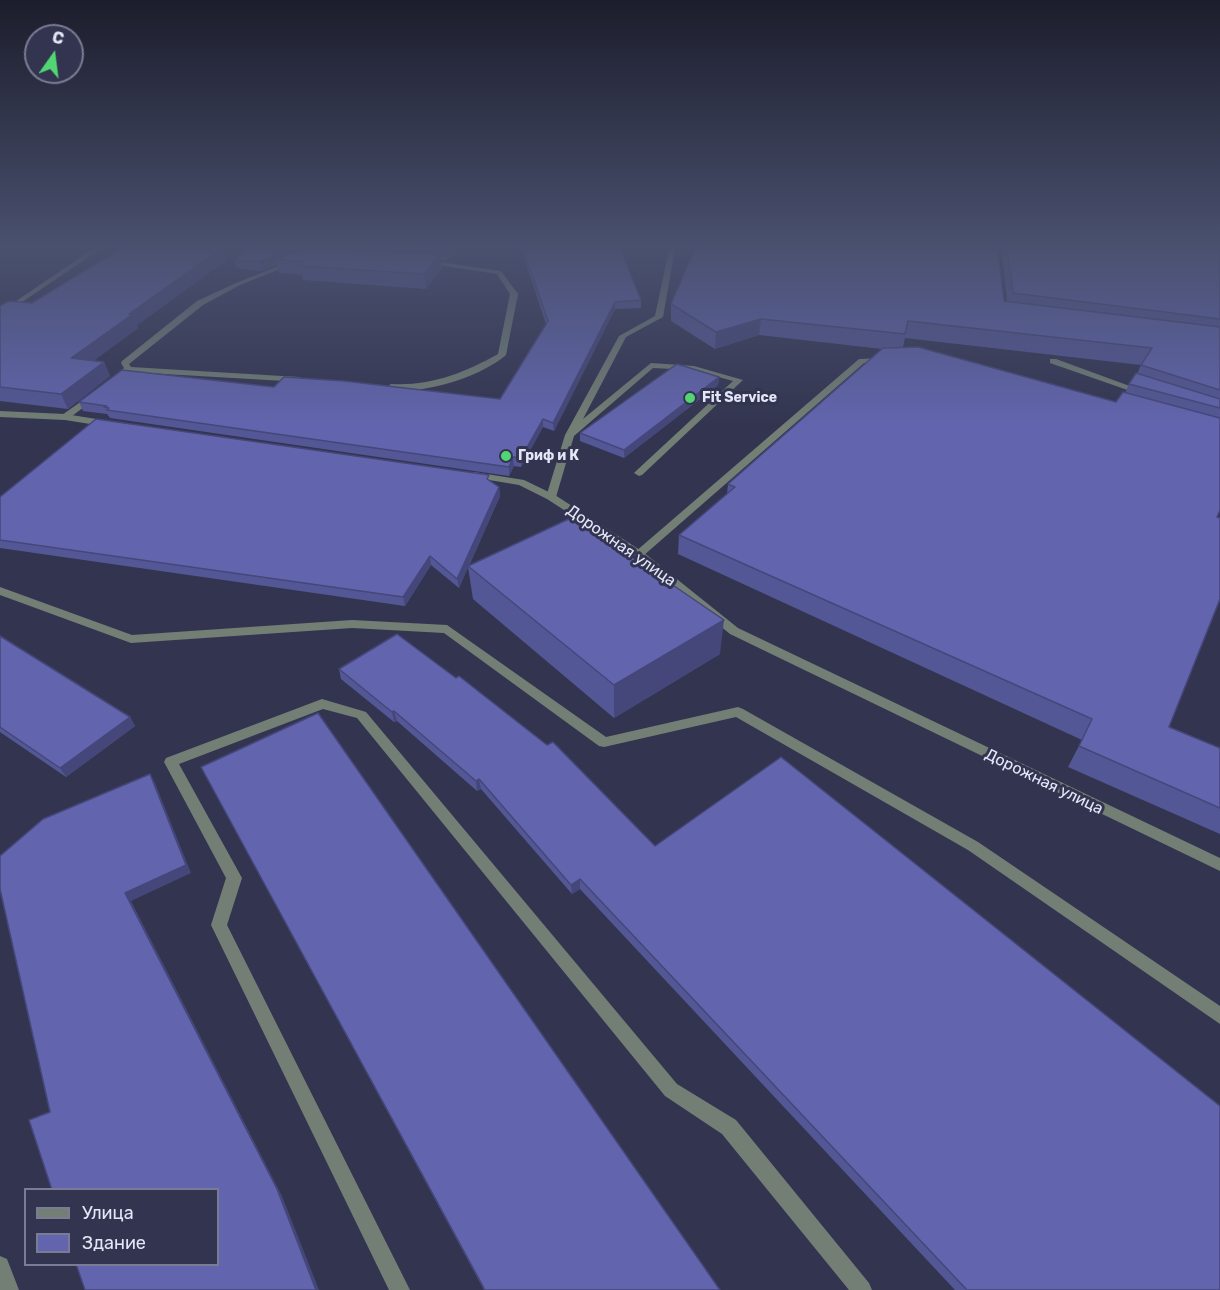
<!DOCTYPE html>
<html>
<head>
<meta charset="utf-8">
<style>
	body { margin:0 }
	#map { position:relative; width:1220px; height:1290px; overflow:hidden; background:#333550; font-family:Rubik,sans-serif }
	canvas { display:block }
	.legend { position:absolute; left:24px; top:1188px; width:195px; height:78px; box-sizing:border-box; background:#333550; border:2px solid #7a7c93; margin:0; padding:8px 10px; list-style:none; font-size:18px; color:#e4e6f8 }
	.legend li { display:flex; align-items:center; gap:12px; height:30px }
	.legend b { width:30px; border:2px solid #7a7c93 }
	.north { position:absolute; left:24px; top:24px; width:60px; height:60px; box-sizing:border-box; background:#333550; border:2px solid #7a7c93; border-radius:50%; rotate:14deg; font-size:16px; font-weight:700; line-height:24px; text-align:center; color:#e4e6f8 }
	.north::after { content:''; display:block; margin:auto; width:21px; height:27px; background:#52d673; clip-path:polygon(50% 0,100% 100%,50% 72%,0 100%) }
</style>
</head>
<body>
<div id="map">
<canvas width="1220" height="1290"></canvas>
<ul class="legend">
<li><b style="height:8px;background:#737f74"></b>Улица</li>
<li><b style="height:16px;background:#6265ae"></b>Здание</li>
</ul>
<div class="north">С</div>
</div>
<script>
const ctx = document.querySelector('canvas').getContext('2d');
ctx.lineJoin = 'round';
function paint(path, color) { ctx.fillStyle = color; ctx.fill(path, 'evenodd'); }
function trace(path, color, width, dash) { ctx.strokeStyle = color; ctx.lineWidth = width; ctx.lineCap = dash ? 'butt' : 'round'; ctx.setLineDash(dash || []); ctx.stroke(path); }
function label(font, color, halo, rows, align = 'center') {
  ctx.font = font + ' Rubik,sans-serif'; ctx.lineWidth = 6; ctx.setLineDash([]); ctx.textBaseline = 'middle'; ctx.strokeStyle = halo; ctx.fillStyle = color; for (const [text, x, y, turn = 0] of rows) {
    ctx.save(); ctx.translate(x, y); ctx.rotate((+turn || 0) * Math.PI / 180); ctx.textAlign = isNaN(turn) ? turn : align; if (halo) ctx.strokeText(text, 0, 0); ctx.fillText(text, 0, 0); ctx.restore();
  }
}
paint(new Path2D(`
	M 672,247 L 675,249 L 663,317 L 626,337 L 583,419 L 651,363 L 694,366 L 743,380 L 642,475 L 639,476 L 634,473 L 636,471 L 733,381 L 694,370 L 653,368 L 574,436 L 556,497 L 555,499 L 547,499 L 546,497 L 565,435 L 619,336 L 655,316 L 669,249 Z
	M 427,260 L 501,271 L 518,294 L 506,355 C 479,378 423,395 388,389 L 387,387 L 391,384 C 431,386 464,373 498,354 L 510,294 L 497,274 L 425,263 L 424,262 Z
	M 291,261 L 294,263 L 293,264 L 240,285 L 203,305 L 129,364 L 131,367 L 299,377 L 303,380 L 302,382 L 130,372 L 117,382 L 110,380 L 124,368 L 121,363 L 122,361 L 197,301 L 236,283 Z
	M 883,358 L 887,360 L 886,362 L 864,363 L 643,556 L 635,556 L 634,554 L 635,552 L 859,359 Z
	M 1050,359 L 1056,359 L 1146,392 L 1139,394 L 1050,363 Z
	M 93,393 L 96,394 L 96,398 L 68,419 L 62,419 L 62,415 Z
	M 0,587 L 132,635 L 352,620 L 447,625 L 606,737 L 738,707 L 743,709 L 978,842 L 1220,1006 L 1220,1024 L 968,850 L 736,717 L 604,747 L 599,746 L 444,633 L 352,628 L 131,643 L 0,595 Z
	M 322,699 L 366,712 L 677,1084 L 736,1120 L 869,1283 L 872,1290 L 849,1290 L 722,1134 L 665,1096 L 357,718 L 323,709 L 179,764 L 242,878 L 227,925 L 410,1290 L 389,1290 L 211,925 L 226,878 L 164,762 L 166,758 Z
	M 0,1256 L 7,1259 L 19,1290 L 0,1290 Z`), '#737f74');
paint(new Path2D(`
	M 97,246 L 105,246 L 0,317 L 0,312 Z
	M 0,411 L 65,414 L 109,421 L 113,424 L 109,427 L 65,420 L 0,417 Z
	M 474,472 L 524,480 L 555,495 L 643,552 L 738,628 L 1220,858 L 1220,871 L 730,634 L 635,556 L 547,499 L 519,485 L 471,477 L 471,473 Z`), '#737f74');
paint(new Path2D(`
	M 252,246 L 462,246 L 448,260 L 441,260 L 442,268 L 426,289 L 303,280 L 302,275 L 279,273 L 277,265 L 261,271 L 237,268 L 234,260 Z
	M 520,246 L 619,246 L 641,300 L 641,308 L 615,309 L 554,431 L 543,427 L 521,467 L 514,466 L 509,476 L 110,418 L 107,414 L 83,411 L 79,402 L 274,387 L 500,399 L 546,324 Z
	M 1001,246 L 1220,246 L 1220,510 L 1217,517 L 1169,727 L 1220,748 L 1220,834 L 1068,767 L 1082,740 L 678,554 L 679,535 L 727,494 L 728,484 L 882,349 L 759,335 L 715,349 L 671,321 L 671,304 L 1007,301 ZM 905,338 L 1141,365 L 1137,374 L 1129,384 L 1125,393 L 1116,402 L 903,347 Z
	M 227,260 L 137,325 L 138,328 L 93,361 L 104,362 L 110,376 L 68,409 L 0,401 L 0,306 L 32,303 Z
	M 719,377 L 718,385 L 624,458 L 580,441 L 580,433 Z
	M 490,481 L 499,487 L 500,496 L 469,566 L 720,654 L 614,718 L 473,599 L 468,567 L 459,588 L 431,565 L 405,606 L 0,548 L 0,497 Z
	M 0,636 L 130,717 L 135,726 L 66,777 L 0,732 Z
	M 339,669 L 655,846 L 1220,1290 L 955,1290 L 580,889 L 572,894 L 481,789 L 477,791 L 397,721 L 394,722 L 341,679 Z
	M 201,767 L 720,1290 L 484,1290 Z`), '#545796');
paint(new Path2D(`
	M 301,246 L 303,246 L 305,254 L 275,259 L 277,265 L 261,271 L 259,262 Z
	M 452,246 L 462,246 L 448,260 L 447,252 Z
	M 223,247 L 227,260 L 137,325 L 138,328 L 77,373 L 71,358 L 129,314 Z
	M 440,254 L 442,268 L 426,289 L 424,274 Z
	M 615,302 L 615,309 L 554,431 L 553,423 Z
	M 761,319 L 759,335 L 715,349 L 716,332 Z
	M 104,362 L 110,376 L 68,409 L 61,394 Z
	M 719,377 L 718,385 L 624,458 L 624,450 Z
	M 543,419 L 543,427 L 521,467 L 521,458 Z
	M 513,457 L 514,466 L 509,476 L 509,467 Z
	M 499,487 L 500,496 L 459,588 L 457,579 Z
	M 430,556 L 431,565 L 405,606 L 403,597 Z
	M 724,620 L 720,654 L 614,718 L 614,685 Z
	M 394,711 L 397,721 L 394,722 L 392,712 Z
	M 130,717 L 135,726 L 66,777 L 60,768 Z
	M 150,774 L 155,783 L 191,873 L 131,901 L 282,1196 L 319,1290 L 316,1290 L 125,893 Z
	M 479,779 L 481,789 L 477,791 L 476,781 Z
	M 580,879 L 580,889 L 572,894 L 571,885 Z`), '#45477a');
const building = new Path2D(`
	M 125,246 L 209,246 L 223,247 L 129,314 L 133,314 L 71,358 L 104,362 L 61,394 L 0,387 L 0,306 L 9,301 L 32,303 Z
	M 252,246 L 301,246 L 259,262 L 234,260 Z
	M 324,246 L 452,246 L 447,252 Z
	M 522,246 L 619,246 L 641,300 L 615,302 L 553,423 L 543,419 L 521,458 L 513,457 L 509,467 L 107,410 L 109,408 L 104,407 L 107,406 L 79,402 L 122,370 L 274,387 L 284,377 L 344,381 L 500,399 L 548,321 Z
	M 696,246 L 997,246 L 1004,301 L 1220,327 L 1220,390 L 1141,365 L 1152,348 L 908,321 L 905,334 L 761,319 L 716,332 L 671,304 Z
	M 1007,246 L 1220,246 L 1220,319 L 1013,293 Z
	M 305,248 L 440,254 L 424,274 L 300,266 L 304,262 L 275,259 Z
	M 918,347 L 1116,402 L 1123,392 L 1220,418 L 1220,510 L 1217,517 L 1220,518 L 1220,599 L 1169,727 L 1220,748 L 1220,808 L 1079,746 L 1092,719 L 679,535 L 735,487 L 728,484 L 883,348 Z
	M 677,364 L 719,377 L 624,450 L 580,433 Z
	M 1136,373 L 1220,399 L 1220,408 L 1129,384 Z
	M 96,419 L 489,475 L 487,479 L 499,487 L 457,579 L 430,556 L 403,597 L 0,540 L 0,497 Z
	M 573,517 L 724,620 L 614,685 L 468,566 Z
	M 397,634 L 456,678 L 459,676 L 547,745 L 553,742 L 655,846 L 781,757 L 1220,1106 L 1220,1290 L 967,1290 L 580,879 L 571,885 L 479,779 L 476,781 L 394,711 L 392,712 L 339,669 Z
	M 0,636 L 130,717 L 60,768 L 0,727 Z
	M 318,713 L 720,1290 L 485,1290 L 201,767 Z
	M 150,774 L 186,865 L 125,893 L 277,1189 L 316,1290 L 85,1290 L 76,1264 L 218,1264 L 218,1190 L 52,1190 L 29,1120 L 50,1112 L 0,889 L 0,856 L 43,819 Z`);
paint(building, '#6265ae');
trace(building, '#45477a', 1.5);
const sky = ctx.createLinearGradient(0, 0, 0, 427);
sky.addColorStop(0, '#1c1d2c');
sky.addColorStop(0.58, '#4a516f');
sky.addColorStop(1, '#4a516f00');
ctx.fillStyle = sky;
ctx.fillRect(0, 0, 1220, 427);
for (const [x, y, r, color] of [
	[690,398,6,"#52d673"],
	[506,456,6,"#52d673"]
]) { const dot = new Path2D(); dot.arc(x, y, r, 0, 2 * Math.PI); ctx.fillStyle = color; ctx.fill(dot); trace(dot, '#333550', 2); }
label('bold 14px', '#e4e6f8', '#333550', [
	["Fit Service",702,398],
	["Гриф и К",518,456]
], 'left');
label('16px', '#e4e6f8', '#333550', [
	["Дорожная улица",621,546,35],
	["Дорожная улица",1044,782,26]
]);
</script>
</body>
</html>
